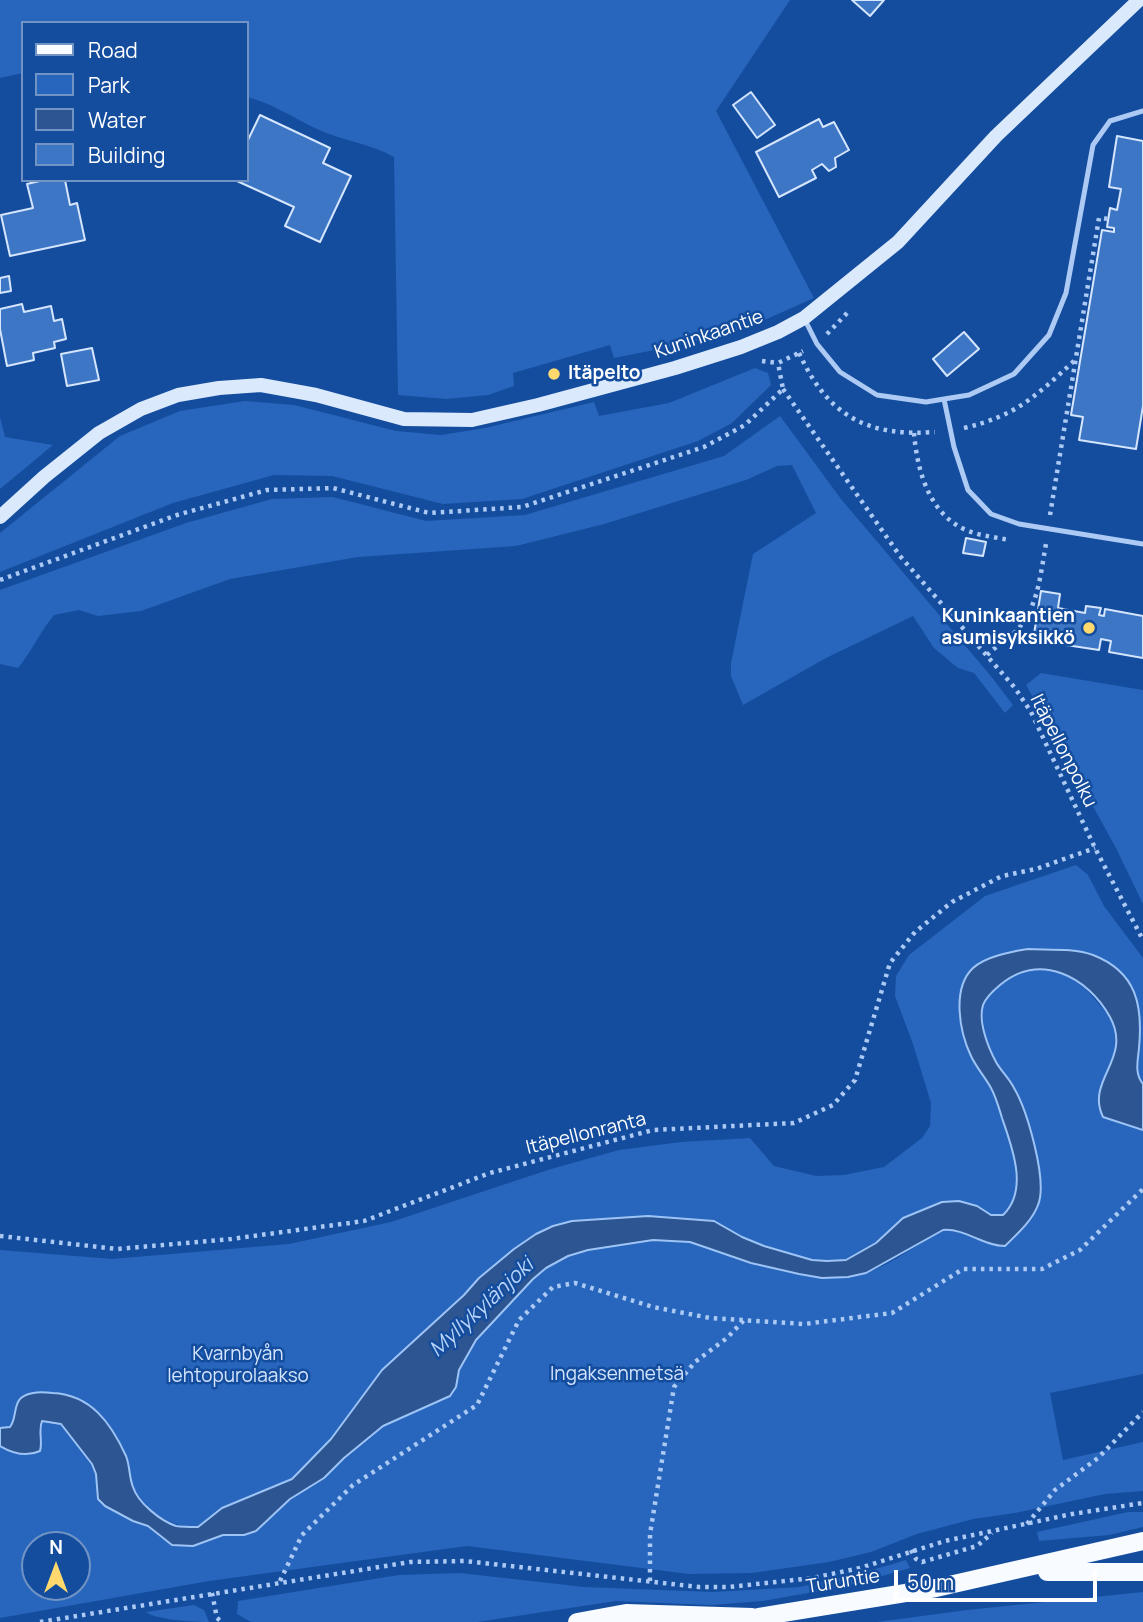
<!DOCTYPE html>
<html>
<head>
<meta charset="utf-8">
<style>
	body { margin:0 }
	#map { position:relative; width:1143px; height:1622px; overflow:hidden; background:#144d9e; font-family:Manrope,sans-serif }
	canvas { display:block }
	.legend { position:absolute; left:21px; top:21px; width:228px; height:161px; box-sizing:border-box; background:#144d9e; border:2px solid #7294c5; margin:0; padding:9px 12px; list-style:none; font-size:21px; color:#fff }
	.legend li { display:flex; align-items:center; gap:14px; height:35px }
	.legend b { width:35px; border:2px solid #7294c5 }
	.north { position:absolute; left:21px; top:1531px; width:70px; height:70px; box-sizing:border-box; background:#144d9e; border:2px solid #7294c5; border-radius:50%; rotate:0deg; font-size:19px; font-weight:700; line-height:28px; text-align:center; color:#fff }
	.north::after { content:''; display:block; margin:auto; width:24px; height:32px; background:#ffd96e; clip-path:polygon(50% 0,100% 100%,50% 72%,0 100%) }
	.scale { position:absolute; left:894px; top:1570px; width:203px; height:32px; box-sizing:border-box; border:4px solid #fff; border-top:0; padding-left:9px; font-size:21px; line-height:24px; white-space:nowrap; color:#fff; -webkit-text-stroke:5px #144d9e; paint-order:stroke }
</style>
</head>
<body>
<div id="map">
<canvas width="1143" height="1622"></canvas>
<ul class="legend">
<li><b style="height:9px;background:#f8fbff"></b>Road</li>
<li><b style="height:19px;background:#2766bc"></b>Park</li>
<li><b style="height:19px;background:#2c5591"></b>Water</li>
<li><b style="height:19px;background:#3d76c4"></b>Building</li>
</ul>
<div class="north">N</div>
<div class="scale">50 m</div>
</div>
<script>
const ctx = document.querySelector('canvas').getContext('2d');
ctx.lineJoin = 'round';
function paint(path, color) { ctx.fillStyle = color; ctx.fill(path, 'evenodd'); }
function trace(path, color, width, dash) { ctx.strokeStyle = color; ctx.lineWidth = width; ctx.lineCap = dash ? 'butt' : 'round'; ctx.setLineDash(dash || []); ctx.stroke(path); }
function label(font, color, halo, rows, align = 'center') {
  ctx.font = font + ' Manrope,sans-serif'; ctx.lineWidth = 5; ctx.setLineDash([]); ctx.textBaseline = 'middle'; ctx.strokeStyle = halo; ctx.fillStyle = color; for (const [text, x, y, turn = 0] of rows) {
    ctx.save(); ctx.translate(x, y); ctx.rotate((+turn || 0) * Math.PI / 180); ctx.textAlign = isNaN(turn) ? turn : align; if (halo) ctx.strokeText(text, 0, 0); ctx.fillText(text, 0, 0); ctx.restore();
  }
}
paint(new Path2D(`
	M 0,0 L 790,0 L 716,111 L 814,298 L 751,326 L 685,344 L 614,358 L 610,345 L 513,373 L 514,386 L 488,395 L 446,399 L 398,395 L 394,157 C 370,143 342,141 317,129 C 293,118 272,103 247,97 L 247,23 L 23,23 L 23,73 L 0,78 Z
	M 755,368 L 768,373 L 771,385 L 732,423 L 698,441 L 522,499 L 443,504 L 332,476 L 274,475 L 173,503 L 0,572 L 0,533 L 120,436 L 180,411 L 245,401 L 294,405 L 396,431 L 441,435 L 485,428 L 594,402 L 599,416 L 669,403 Z
	M 780,416 L 841,499 L 990,675 L 1013,705 L 1005,713 L 974,673 L 958,668 L 934,648 L 913,616 L 826,658 L 743,705 L 731,676 L 731,663 L 753,554 L 816,513 L 792,465 L 777,466 L 746,480 L 604,524 L 516,546 L 358,557 L 230,579 L 141,611 L 98,616 L 79,610 L 54,615 C 40,632 32,651 18,668 L 0,664 L 0,590 L 186,523 L 272,499 L 333,497 L 426,521 L 525,515 L 724,456 Z
	M 0,417 L 5,437 L 53,445 L 0,489 Z
	M 1041,673 L 1143,690 L 1143,904 L 1116,848 L 1026,685 Z
	M 1076,865 L 1088,875 L 1104,906 L 1143,958 L 1143,1084 L 1139,1079 L 1137,1070 L 1139,1051 L 1112,966 L 1092,955 L 1068,951 L 976,977 L 981,1072 L 992,1090 L 1015,1157 L 1016,1186 L 1012,1207 L 1003,1215 L 991,1215 L 978,1206 L 889,1231 L 876,1243 L 846,1260 L 827,1261 L 812,1260 L 764,1246 L 742,1237 L 727,1229 L 680,1219 L 648,1216 L 604,1220 L 418,1338 L 382,1370 L 331,1439 L 292,1479 L 222,1508 L 198,1527 C 151,1527 135,1491 114,1456 L 120,1446 L 103,1417 L 34,1393 C 7,1404 23,1410 10,1427 L 0,1428 L 0,1250 L 112,1259 L 289,1244 L 391,1222 L 551,1169 L 619,1150 L 681,1142 L 750,1138 L 774,1166 L 816,1176 L 844,1175 L 884,1167 L 922,1138 L 930,1126 L 931,1103 L 913,1044 L 895,996 L 896,976 L 909,955 L 985,896 Z
	M 1038,968 L 1051,969 L 1068,976 L 1086,989 L 1111,1018 L 1117,1037 L 1116,1054 L 1143,1121 L 1143,1374 L 1050,1393 L 1063,1460 L 1143,1442 L 1143,1491 L 1105,1494 L 1015,1513 L 973,1519 L 917,1534 L 871,1552 L 829,1562 L 752,1573 L 689,1574 L 467,1546 L 209,1581 L 0,1618 L 0,1446 L 8,1450 L 42,1443 L 40,1425 L 42,1421 L 61,1424 L 133,1521 L 148,1526 L 162,1539 L 287,1503 L 307,1487 L 324,1478 L 344,1458 L 383,1425 L 533,1279 C 544,1269 555,1261 569,1256 C 600,1243 657,1235 690,1242 C 701,1245 711,1250 721,1253 C 760,1266 805,1281 847,1277 C 881,1274 913,1246 943,1230 L 950,1229 L 963,1233 L 1036,1205 L 1014,1086 L 995,1061 L 985,1035 L 983,1019 L 983,1005 L 992,992 L 1008,978 L 1026,969 ZM 35,1545 L 77,1545 L 77,1587 L 35,1587 Z
	M 1128,1512 L 1143,1512 L 1143,1527 L 1109,1535 L 1039,1541 L 1037,1532 Z
	M 906,1560 L 910,1568 L 847,1586 L 763,1601 L 711,1605 L 616,1601 L 477,1622 L 251,1622 L 237,1614 L 238,1601 L 399,1575 L 460,1573 L 584,1587 L 713,1592 L 800,1587 L 862,1573 Z
	M 1143,1592 L 1143,1622 L 877,1622 L 967,1610 Z
	M 194,1605 L 204,1610 L 209,1622 C 195,1622 156,1620 146,1612 Z`), '#2766bc');
const water = new Path2D(`
	M 1028,949 C 1048,950 1074,948 1093,955 C 1137,972 1143,1006 1139,1048 C 1138,1060 1134,1073 1143,1084 L 1143,1130 L 1103,1117 C 1085,1080 1133,1059 1110,1017 C 1087,976 1040,952 1000,985 C 994,990 986,997 983,1005 C 978,1022 988,1047 996,1062 C 1001,1071 1009,1078 1014,1088 C 1027,1110 1048,1181 1038,1205 C 1032,1221 1017,1234 1005,1246 C 983,1246 965,1228 943,1230 L 866,1273 L 848,1277 L 822,1278 L 799,1274 L 751,1263 L 690,1242 L 653,1240 L 588,1250 L 568,1256 L 546,1268 L 533,1279 L 476,1340 L 459,1370 L 456,1387 L 450,1396 L 383,1426 L 344,1458 L 324,1478 L 290,1499 L 256,1531 L 244,1535 L 223,1535 L 193,1546 L 172,1545 L 148,1526 L 133,1521 L 105,1506 L 98,1499 L 96,1474 L 92,1464 L 61,1424 L 42,1421 C 38,1431 43,1441 40,1451 C 27,1457 12,1453 0,1446 L 0,1428 L 10,1427 C 17,1418 13,1405 21,1398 C 30,1391 43,1392 53,1393 C 91,1395 111,1423 126,1456 C 130,1466 129,1477 133,1487 C 138,1503 161,1521 176,1526 C 183,1527 191,1527 198,1527 L 222,1508 L 292,1479 L 331,1439 L 382,1370 L 464,1295 L 479,1278 L 514,1249 L 536,1234 L 553,1226 L 572,1221 L 648,1216 L 714,1221 L 742,1237 L 764,1246 L 812,1260 L 827,1261 L 846,1260 L 876,1243 L 903,1218 L 942,1202 L 959,1201 L 977,1206 L 991,1215 L 1003,1215 C 1029,1190 1012,1147 1002,1118 C 999,1108 996,1097 991,1088 C 985,1077 976,1067 971,1056 C 960,1033 951,989 973,968 C 986,956 1011,952 1028,949 Z`);
paint(water, '#2c5591');
trace(water, '#9ec4f6', 2);
const building = new Path2D(`
	M 852,0 L 884,0 L 870,16 Z
	M 751,92 L 775,125 L 757,138 L 733,105 Z
	M 260,115 L 330,148 L 323,163 L 351,176 L 320,242 L 285,226 L 294,207 L 237,181 L 247,180 L 247,142 Z
	M 819,119 L 823,127 L 834,122 L 849,150 L 835,158 L 836,167 L 829,171 L 822,164 L 812,170 L 816,178 L 779,197 L 756,152 Z
	M 1117,136 L 1143,141 L 1143,406 L 1136,449 L 1079,440 L 1083,417 L 1071,415 L 1102,230 L 1114,232 L 1114,228 L 1107,227 L 1110,208 L 1117,210 L 1121,189 L 1109,187 Z
	M 44,180 L 65,180 L 70,205 L 77,203 L 85,240 L 10,256 L 1,215 L 33,208 L 27,184 Z
	M 9,276 L 11,291 L 0,293 L 0,278 Z
	M 22,304 L 24,312 L 51,306 L 54,321 L 62,319 L 66,339 L 54,342 L 55,348 L 33,353 L 34,360 L 7,366 L 0,329 L 0,309 Z
	M 964,332 L 979,349 L 947,376 L 933,359 Z
	M 92,348 L 99,380 L 67,386 L 61,354 Z
	M 966,538 L 986,542 L 983,556 L 963,553 Z
	M 1041,591 L 1060,594 L 1058,608 L 1085,613 L 1086,606 L 1101,608 L 1099,615 L 1104,616 L 1105,609 L 1143,616 L 1143,658 L 1109,652 L 1111,641 L 1101,639 L 1099,650 L 1033,640 Z`);
paint(building, '#3d76c4');
trace(building, '#d4e5fd', 2);
trace(new Path2D(`
	M 827,334 L 850,310
	M 799,353 C 828,416 867,437 935,432
	M 762,361 L 778,363
	M 783,389 L 900,556 L 1015,688 L 1031,712 L 1095,848 L 1143,940
	M 964,428 C 1016,416 1036,396 1074,361
	M 914,433 C 917,470 929,514 966,530 C 980,536 995,537 1009,540
	M 1050,515 L 1099,218 L 1109,219
	M 0,580 L 177,515 L 267,490 L 333,488 L 429,513 L 522,507 L 704,447 L 745,425 L 783,389 L 778,363 L 803,351
	M 987,655 C 995,647 1004,642 1012,635 C 1038,612 1040,576 1046,544
	M 0,1236 L 117,1249 L 231,1239 L 364,1221 L 490,1173 L 653,1130 L 794,1123 L 833,1105 L 855,1080 L 890,963 L 915,932 L 952,902 L 1002,876 L 1036,869 L 1095,848
	M 1027,1524 L 1055,1490 L 1098,1458 L 1143,1412
	M 911,1550 L 916,1559 L 922,1562 L 977,1546 L 992,1533
	M 280,1581 L 302,1535 L 353,1485 L 477,1405 L 519,1320 L 553,1287 L 575,1283 L 653,1307 L 710,1318 L 804,1324 L 892,1313 L 963,1269 L 1042,1269 L 1080,1250 L 1143,1189
	M 650,1581 L 650,1534 L 674,1387 L 695,1362 L 727,1338 L 744,1320
	M 212,1593 L 217,1618 L 222,1622
	M 40,1622 L 410,1562 L 465,1561 L 699,1587 L 729,1587 L 813,1578 L 860,1568 L 945,1541 L 1072,1514 L 1143,1503`), '#accaf4', 4.5, [3.5, 5]);
trace(new Path2D(`
	M 804,318 L 817,344 L 840,372 L 877,395 L 926,402 L 944,399 L 969,395 L 1014,374 L 1049,335 L 1066,293 L 1093,145 L 1110,121 L 1143,111
	M 944,399 L 954,447 L 968,490 L 991,514 L 1019,524 L 1143,544`), '#accaf4', 5);
trace(new Path2D(`
	M 0,517 L 44,477 L 99,433 L 141,409 L 178,395 L 219,388 L 261,385 L 316,395 L 404,419 L 472,420 L 538,405 L 675,368 L 741,347 L 778,332 L 804,318 L 898,242 L 996,136 L 1139,0`), '#dbe9fd', 14);
trace(new Path2D(`
	M 1047,1572 L 1143,1572
	M 577,1622 L 626,1613 L 752,1617
	M 741,1622 L 759,1617 L 936,1588 L 1143,1541`), '#f8fbff', 18);
for (const [x, y, r, color] of [
	[554,374,7,"#ffd96e"],
	[1089,628,7,"#ffd96e"]
]) { const dot = new Path2D(); dot.arc(x, y, r, 0, 2 * Math.PI); ctx.fillStyle = color; ctx.fill(dot); trace(dot, '#144d9e', 2.5); }
label('19px', '#fff', '#144d9e', [
	["Kuninkaantie",709,335,-19],
	["Itäpellonpolku",1063,751,63],
	["Itäpellonranta",586,1134,-14],
	["Turuntie",843,1582,-9]
]);
label('bold 19px', '#fff', '#144d9e', [
	["Itäpelto",568,374],
	["Kuninkaantien",1075,617,"right"],
	["asumisyksikkö",1075,639,"right"]
], 'left');
label('19px', '#d4e5fd', '#144d9e', [
	["Kvarnbyån",238,1355],
	["lehtopurolaakso",238,1377],
	["Ingaksenmetsä",617,1375]
]);
label('italic 21px', '#b8d4fa', '#144d9e', [
	["Myllykylänjoki",482,1308,-43]
]);
</script>
</body>
</html>
